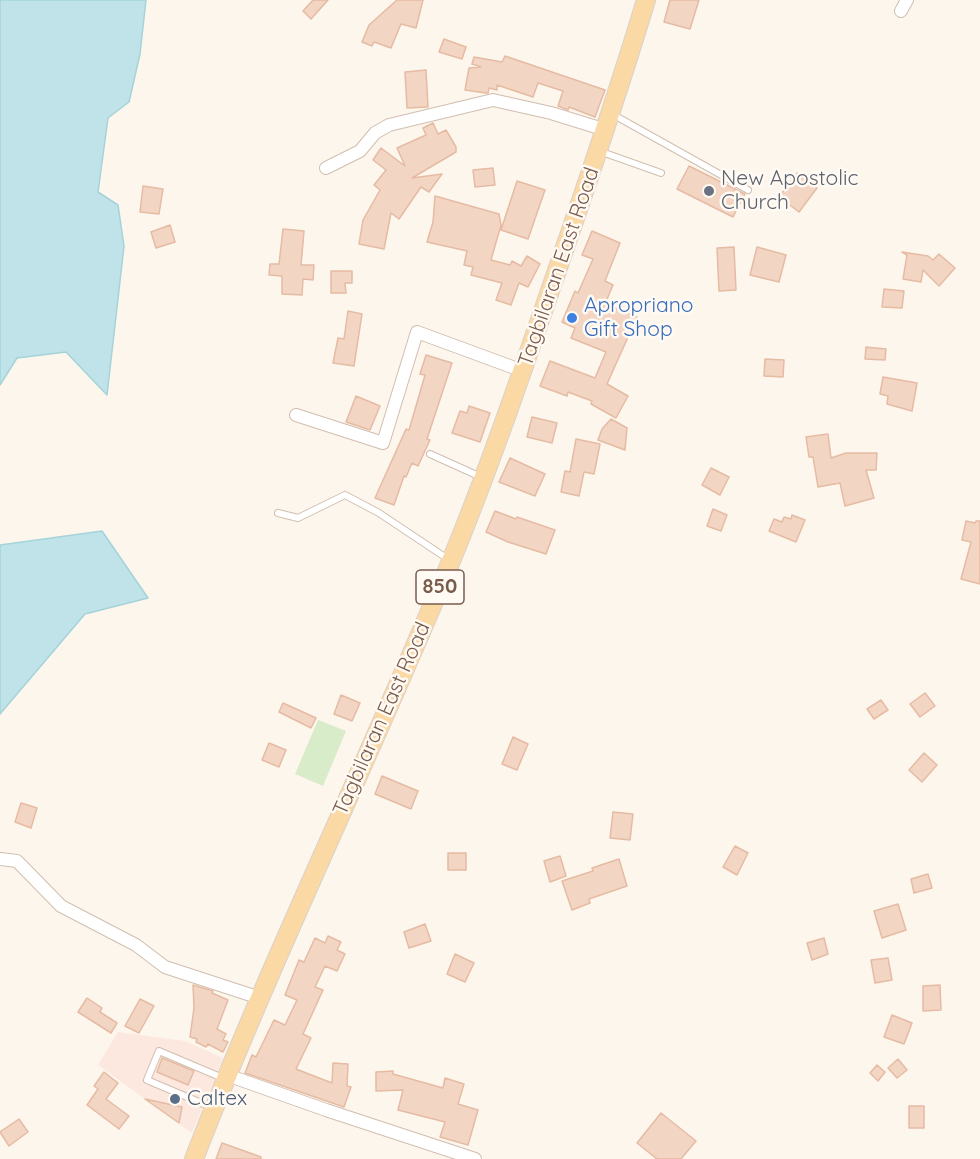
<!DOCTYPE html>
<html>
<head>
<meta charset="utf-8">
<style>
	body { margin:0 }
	canvas { display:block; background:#fdf6ec }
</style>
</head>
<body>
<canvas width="980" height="1159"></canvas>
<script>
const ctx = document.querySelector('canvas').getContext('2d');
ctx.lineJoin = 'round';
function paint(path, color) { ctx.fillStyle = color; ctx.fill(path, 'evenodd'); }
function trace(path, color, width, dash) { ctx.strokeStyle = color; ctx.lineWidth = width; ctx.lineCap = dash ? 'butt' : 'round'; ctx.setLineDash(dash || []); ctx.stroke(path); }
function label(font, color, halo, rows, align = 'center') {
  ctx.font = font + ' Quicksand,sans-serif'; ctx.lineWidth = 5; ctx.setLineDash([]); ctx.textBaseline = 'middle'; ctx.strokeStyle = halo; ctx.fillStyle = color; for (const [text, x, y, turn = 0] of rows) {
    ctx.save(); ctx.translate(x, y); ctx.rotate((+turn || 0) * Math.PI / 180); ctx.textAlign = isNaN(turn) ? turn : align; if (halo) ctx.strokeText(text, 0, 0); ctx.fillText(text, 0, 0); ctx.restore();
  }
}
paint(new Path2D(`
	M 118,1032 L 185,1041 L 223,1058 L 192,1133 L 98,1065 Z`), '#fde8e0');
paint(new Path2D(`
	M 318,720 L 346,731 L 323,786 L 295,774 Z`), '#d8ecc9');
const water = new Path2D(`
	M 0,0 L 146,0 L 140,54 L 129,102 L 108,118 L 98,192 L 118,205 L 124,246 L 107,395 L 66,352 L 17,358 L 0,385 Z
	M 102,531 L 148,598 L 85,614 L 0,714 L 0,545 Z`);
paint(water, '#bfe3e8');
trace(water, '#a5d3da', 1.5);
const building = new Path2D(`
	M 313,0 L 328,0 L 311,19 L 303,11 Z
	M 397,0 L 423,0 L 416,28 L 401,24 L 391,48 L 374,42 L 372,46 L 362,42 L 369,25 Z
	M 670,0 L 699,0 L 690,29 L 664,22 Z
	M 444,39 L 466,47 L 462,59 L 439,52 Z
	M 505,56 L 605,90 L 595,117 L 569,107 L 568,110 L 558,106 L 563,91 L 538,83 L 533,97 L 497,85 L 497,90 L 489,88 L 488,93 L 486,93 L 465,90 L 469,68 L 481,67 L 472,64 L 474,57 L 502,62 Z
	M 426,70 L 428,107 L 407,108 L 405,72 Z
	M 433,123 L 438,134 L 446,130 L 456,147 L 456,152 L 412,178 L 442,174 L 429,192 L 421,187 L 399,219 L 391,213 L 384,249 L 359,244 L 363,220 L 380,190 L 374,185 L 386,170 L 373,160 L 381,148 L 405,166 L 397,148 L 426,135 L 423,128 Z
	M 689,166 L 745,194 L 733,217 L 677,189 Z
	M 493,168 L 495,185 L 475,187 L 473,170 Z
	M 797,173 L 817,188 L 799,212 L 779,197 Z
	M 517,181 L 545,190 L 528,239 L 501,230 Z
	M 143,186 L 163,189 L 159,214 L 140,212 Z
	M 435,196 L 499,214 L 501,225 L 491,260 L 510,265 L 512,261 L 521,266 L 527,256 L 540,264 L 528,287 L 519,283 L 511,305 L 496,300 L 502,283 L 471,275 L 473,267 L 464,265 L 467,251 L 427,242 L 433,222 Z
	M 170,225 L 175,242 L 156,248 L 151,232 Z
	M 283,229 L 304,231 L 301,265 L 314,265 L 313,280 L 303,279 L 302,295 L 282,294 L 282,276 L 269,275 L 270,264 L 279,264 Z
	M 592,231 L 620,243 L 605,281 L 613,285 L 605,304 L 637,317 L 607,384 L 628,396 L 616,418 L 591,404 L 592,401 L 568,392 L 567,396 L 540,386 L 550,361 L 595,378 L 606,352 L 571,338 L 575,328 L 562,322 L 575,291 L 578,293 L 593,259 L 582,255 Z
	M 734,247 L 736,290 L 719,291 L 717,248 Z
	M 757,247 L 786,255 L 779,282 L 750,275 Z
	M 902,252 L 928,256 L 933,260 L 939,254 L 955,268 L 939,286 L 923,270 L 921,282 L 903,279 L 907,255 Z
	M 331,271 L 352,271 L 352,283 L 345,283 L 346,293 L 331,293 Z
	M 884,289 L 904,291 L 902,308 L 882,307 Z
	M 348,311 L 362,314 L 354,366 L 333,363 L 338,338 L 344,339 Z
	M 866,347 L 886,349 L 885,360 L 865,359 Z
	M 426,355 L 452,363 L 427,439 L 430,440 L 418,466 L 412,463 L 406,477 L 404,476 L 394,505 L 375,498 L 406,429 L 409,430 L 425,375 L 420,374 Z
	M 765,359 L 784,360 L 783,377 L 764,376 Z
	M 883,377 L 917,383 L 912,411 L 887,404 L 888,396 L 880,394 Z
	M 356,396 L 380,406 L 370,430 L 346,422 Z
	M 469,406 L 490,413 L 480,442 L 452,433 L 460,411 L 467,413 Z
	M 532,417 L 557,423 L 552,443 L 527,437 Z
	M 611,419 L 627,428 L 625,450 L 598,440 L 602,429 Z
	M 828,434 L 831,458 L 846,453 L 877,453 L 876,470 L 866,470 L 874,498 L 845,506 L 840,483 L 818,487 L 813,457 L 809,457 L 806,437 Z
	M 576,439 L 600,444 L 594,474 L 584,472 L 579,496 L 561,492 L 565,471 L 570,472 Z
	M 510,458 L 545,474 L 535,496 L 499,482 Z
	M 711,468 L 729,477 L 720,495 L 702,485 Z
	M 713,509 L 727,515 L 721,531 L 707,526 Z
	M 495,511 L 516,519 L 517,517 L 555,530 L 546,554 L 508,542 L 486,532 Z
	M 792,515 L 805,520 L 796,542 L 769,531 L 774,519 L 782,522 L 784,517 L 791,519 Z
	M 966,521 L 975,523 L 976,521 L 980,521 L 980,584 L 961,579 L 971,542 L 962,540 Z
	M 925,693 L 935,706 L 920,717 L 910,704 Z
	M 341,695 L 360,703 L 352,721 L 334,714 Z
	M 881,700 L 888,710 L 874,719 L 867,709 Z
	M 283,703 L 316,718 L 311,728 L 279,712 Z
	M 513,737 L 528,744 L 517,770 L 502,764 Z
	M 269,743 L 286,750 L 279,767 L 262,760 Z
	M 924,753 L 937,765 L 922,782 L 909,770 Z
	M 382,776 L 418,791 L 411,809 L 375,794 Z
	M 21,803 L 37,808 L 31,828 L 15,822 Z
	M 613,812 L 633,814 L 630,840 L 610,838 Z
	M 735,846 L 748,853 L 737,875 L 723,867 Z
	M 448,853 L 466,853 L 466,870 L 448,870 Z
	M 560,856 L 566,876 L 550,882 L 544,861 Z
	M 619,859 L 627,886 L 589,899 L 590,903 L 572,910 L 562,881 L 593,871 L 592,868 Z
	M 928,874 L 932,888 L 914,893 L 911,879 Z
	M 898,904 L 906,930 L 882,938 L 874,911 Z
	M 425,924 L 431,941 L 409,948 L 404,932 Z
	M 328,936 L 341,942 L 337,950 L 345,954 L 337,971 L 325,966 L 315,987 L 323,990 L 303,1034 L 311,1038 L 296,1069 L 332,1083 L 333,1063 L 348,1064 L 347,1086 L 351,1087 L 344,1107 L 245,1073 L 252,1055 L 256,1057 L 274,1020 L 285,1025 L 297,1000 L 285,995 L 299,960 L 304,962 L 315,938 L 325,943 Z
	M 824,938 L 828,954 L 812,960 L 807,943 Z
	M 455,954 L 474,963 L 465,982 L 447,974 Z
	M 888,958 L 892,980 L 875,983 L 871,960 Z
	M 193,985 L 213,991 L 212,993 L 228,1000 L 217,1029 L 226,1034 L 223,1040 L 228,1042 L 223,1052 L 208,1044 L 206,1047 L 196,1042 L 197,1039 L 190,1037 L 194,1008 Z
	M 940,985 L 941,1010 L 923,1011 L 923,986 Z
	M 87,998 L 102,1008 L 100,1012 L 117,1023 L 111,1033 L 78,1012 Z
	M 140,999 L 154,1006 L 139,1033 L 125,1026 Z
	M 892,1015 L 912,1023 L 904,1044 L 884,1037 Z
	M 162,1058 L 194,1071 L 188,1085 L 157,1072 Z
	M 898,1059 L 907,1070 L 897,1078 L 888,1068 Z
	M 877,1065 L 885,1072 L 878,1081 L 870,1073 Z
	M 393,1071 L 393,1074 L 443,1088 L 445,1078 L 464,1084 L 458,1104 L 478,1110 L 468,1145 L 440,1137 L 445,1122 L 398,1110 L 403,1090 L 376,1091 L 376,1072 Z
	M 104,1072 L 118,1083 L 106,1099 L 129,1116 L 119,1129 L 87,1105 L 98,1089 L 94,1086 Z
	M 145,1099 L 182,1107 L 179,1123 Z
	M 909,1106 L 924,1106 L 924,1128 L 909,1128 Z
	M 661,1113 L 696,1141 L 681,1159 L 657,1159 L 637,1143 Z
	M 19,1119 L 28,1132 L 9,1146 L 0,1132 Z
	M 222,1143 L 261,1157 L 261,1159 L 216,1159 Z`);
paint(building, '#f3d5c3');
trace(building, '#e6bba3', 1.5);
const service = new Path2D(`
	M 612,114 L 748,190
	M 599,151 L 661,173
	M 430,454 L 481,477
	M 278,513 L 298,518 L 345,495 L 379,513 L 448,559
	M 213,1108 L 147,1080 L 159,1051 L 225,1079`);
const minor = new Path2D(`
	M 901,11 L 907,0
	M 326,168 L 360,151 L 375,133 L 389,125 L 493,100 L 551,113 L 606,130
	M 296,415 L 383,443 L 417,332 L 523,371
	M 0,859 L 17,861 L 61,906 L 136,945 L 165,967 L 260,998
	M 227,1075 L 326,1110 L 475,1159`);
const primary = new Path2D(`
	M 194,1159 C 272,957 368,762 451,561 C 488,471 520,378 552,285 C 585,190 617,96 646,0`);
trace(service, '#d1beb0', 8);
trace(minor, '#d1beb0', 14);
trace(primary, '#dad1cd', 20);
trace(service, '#fff', 6);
trace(minor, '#fff', 12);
trace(primary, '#fbd9a5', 18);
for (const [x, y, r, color] of [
	[709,191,6,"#6b7280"],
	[572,318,6,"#3f7fe0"],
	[175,1099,6,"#5c6f8a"]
]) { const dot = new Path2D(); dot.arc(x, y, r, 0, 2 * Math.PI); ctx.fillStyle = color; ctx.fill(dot); trace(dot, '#fffaf3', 2); }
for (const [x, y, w] of [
	[440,587,48]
]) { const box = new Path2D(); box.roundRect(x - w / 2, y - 17, w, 34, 4.5); ctx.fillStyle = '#fffaf3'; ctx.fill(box); trace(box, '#7a5c4d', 1.5); }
label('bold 20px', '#7a5c4d', null, [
	["850",440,587]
]);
label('21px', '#5b616d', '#fffaf3', [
	["New Apostolic",721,179],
	["Church",721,203]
], 'left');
label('21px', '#7a5c4d', '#fffaf3', [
	["Tagbilaran East Road",559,267,-71],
	["Tagbilaran East Road",382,719,-66]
]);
label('21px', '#366cbe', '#fffaf3', [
	["Apropriano",584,306],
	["Gift Shop",584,330]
], 'left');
label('21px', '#4e5e75', '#fffaf3', [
	["Caltex",187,1099]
], 'left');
</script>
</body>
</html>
